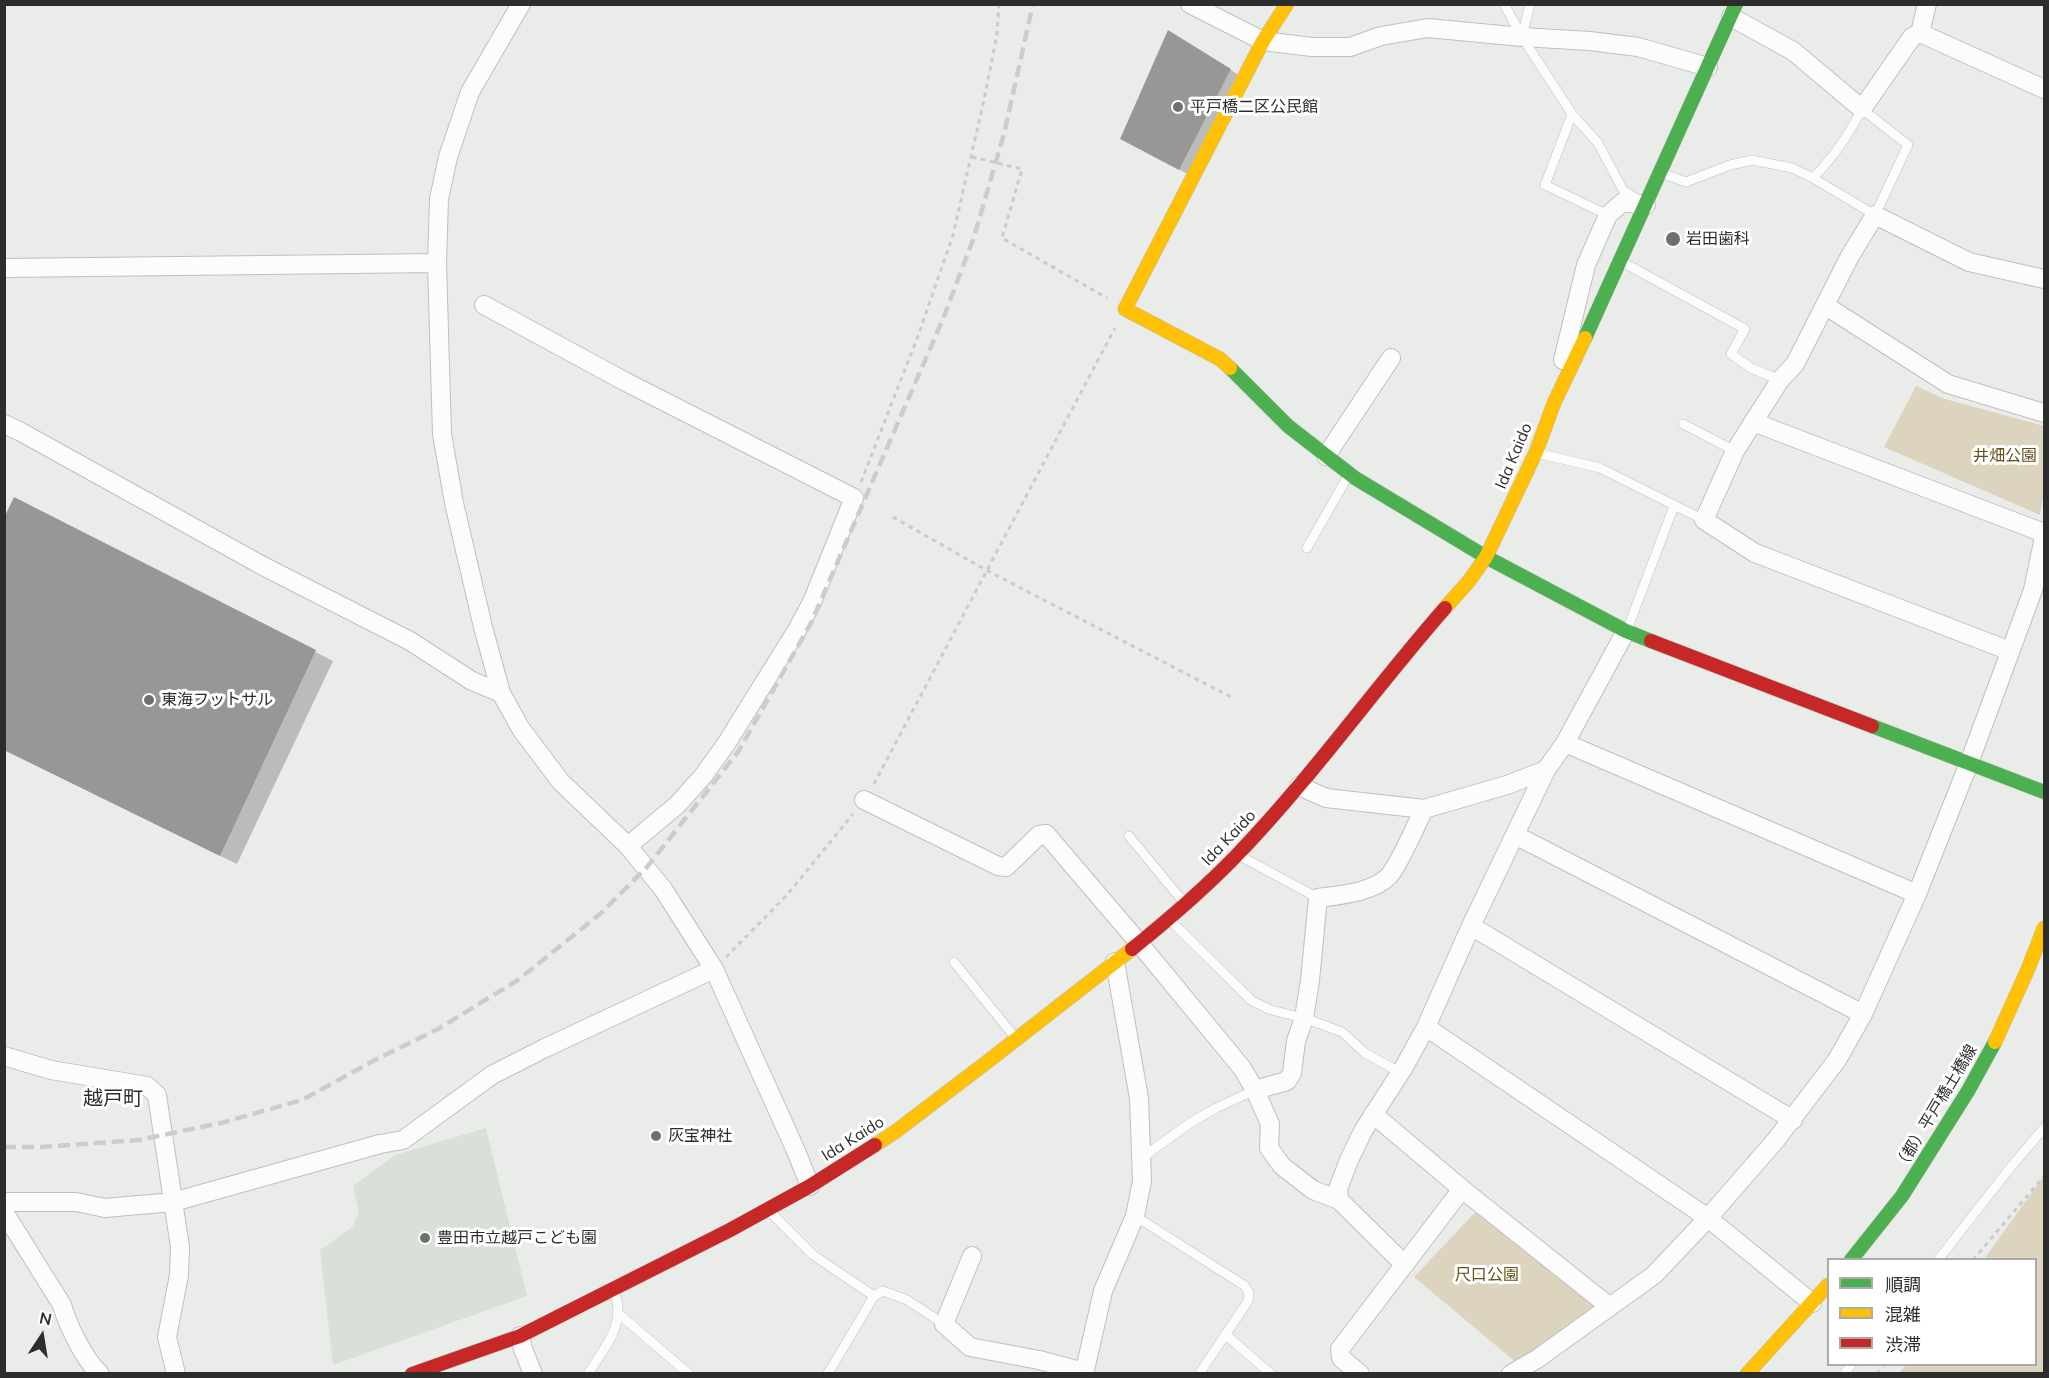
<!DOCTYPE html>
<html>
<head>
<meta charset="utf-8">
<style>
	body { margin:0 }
	#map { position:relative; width:2049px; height:1378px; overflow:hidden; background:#e9ece8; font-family:Mulish,"Noto Sans JP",sans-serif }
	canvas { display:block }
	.frame { position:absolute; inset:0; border:6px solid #2c2e2c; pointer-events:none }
	.legend { position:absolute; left:1827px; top:1258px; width:210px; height:108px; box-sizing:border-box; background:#fff; border:2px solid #ababab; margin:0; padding:8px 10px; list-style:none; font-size:18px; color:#2c2e2c }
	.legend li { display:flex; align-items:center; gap:12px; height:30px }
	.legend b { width:30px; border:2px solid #ababab }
	.north { position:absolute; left:12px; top:1306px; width:60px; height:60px; -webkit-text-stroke:4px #fff; paint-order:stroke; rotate:12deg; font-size:16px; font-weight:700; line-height:24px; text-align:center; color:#2c2e2c }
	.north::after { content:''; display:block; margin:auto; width:21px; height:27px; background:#2c2e2c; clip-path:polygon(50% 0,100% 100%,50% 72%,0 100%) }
</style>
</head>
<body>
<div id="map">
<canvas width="2049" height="1378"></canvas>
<div class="frame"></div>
<ul class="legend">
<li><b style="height:8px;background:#4caf50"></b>順調</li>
<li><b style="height:8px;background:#ffc107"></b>混雑</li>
<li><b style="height:8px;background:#c62828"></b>渋滞</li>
</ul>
<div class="north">N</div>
</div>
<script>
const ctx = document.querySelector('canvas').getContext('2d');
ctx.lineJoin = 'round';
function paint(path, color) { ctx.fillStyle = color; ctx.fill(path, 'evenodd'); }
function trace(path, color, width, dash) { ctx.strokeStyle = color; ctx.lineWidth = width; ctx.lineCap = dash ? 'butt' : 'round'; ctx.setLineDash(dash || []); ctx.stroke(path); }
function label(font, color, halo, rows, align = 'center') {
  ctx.font = font + ' Mulish,"Noto Sans JP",sans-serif'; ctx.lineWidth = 6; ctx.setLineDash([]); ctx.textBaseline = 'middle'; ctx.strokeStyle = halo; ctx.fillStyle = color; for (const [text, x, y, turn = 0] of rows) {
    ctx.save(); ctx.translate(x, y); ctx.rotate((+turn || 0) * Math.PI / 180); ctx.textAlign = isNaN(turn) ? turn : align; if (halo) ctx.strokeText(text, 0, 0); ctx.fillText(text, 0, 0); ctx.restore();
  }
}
paint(new Path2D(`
	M 486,1128 L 527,1296 L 333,1365 L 320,1250 L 353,1226 L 359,1212 L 353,1186 L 395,1155 Z`), '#d9e0d8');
paint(new Path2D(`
	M 1916,386 L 1945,399 L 2044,426 L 2044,492 L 2040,515 L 1884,447 Z
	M 2044,1176 L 2044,1373 L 1899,1373 L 1906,1365 L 2036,1364 L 2036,1260 L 1984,1259 Z
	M 1481,1206 L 1605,1311 L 1518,1364 L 1414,1277 Z`), '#dcd4bf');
paint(new Path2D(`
	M 1185,42 L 1247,80 L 1197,179 L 1139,148 Z
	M 15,499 L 333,661 L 237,864 L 4,750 Z`), '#0003');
paint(new Path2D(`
	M 1168,30 L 1231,69 L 1179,170 L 1120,139 Z
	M 14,497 L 316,650 L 220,856 L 4,750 L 4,518 Z`), '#979896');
const lane = new Path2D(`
	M 1504,4 L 1522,37 L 1572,114 L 1598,143 L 1623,190 L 1637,199
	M 1522,37 L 1530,4
	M 1572,114 L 1545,185 L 1608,215
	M 1664,174 L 1686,182 L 1730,165 L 1752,160 L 1792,168 L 1813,178 L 1875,215 L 1908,145 L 1862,109 C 1848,136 1834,157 1813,178
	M 1624,263 L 1745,329 L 1731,354 L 1751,368 L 1780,380
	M 1683,424 L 1735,451
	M 1541,454 L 1600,468 L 1704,520
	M 1307,548 L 1348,476
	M 1627,630 L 1674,506
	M 1129,836 L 1181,899
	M 1242,857 L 1318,898
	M 1172,922 L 1252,1001 L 1271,1010 L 1304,1018 L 1342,1032 L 1365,1053 L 1401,1073
	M 954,962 L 1013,1035
	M 1143,1157 L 1190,1123 L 1216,1108 L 1255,1090
	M 771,1213 L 813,1255 L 874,1296
	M 1135,1216 L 1245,1286 L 1249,1293 L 1248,1301 L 1199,1374
	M 1938,1260 L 2010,1168 L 2044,1128
	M 619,1314 L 689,1374
	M 1225,1334 L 1271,1374
	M 588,1374 C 604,1348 626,1325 615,1294
	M 827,1374 L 832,1367 L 874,1296 L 883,1291 L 907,1300 L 944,1324
	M 1844,1374 L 1852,1364`);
const street = new Path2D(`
	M 521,4 L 470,92 L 448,157 L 439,199 L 437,263 L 442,434 L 454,503 L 483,627 L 501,693 L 521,729 L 561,782 L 628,846 L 663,889 L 714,969 L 796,1151 L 810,1186
	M 1190,4 L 1263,41 L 1312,47 L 1350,47 L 1381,36 L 1428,28 L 1522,37 L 1590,41 L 1638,47 L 1708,67
	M 1731,17 L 1793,51 L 1862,109 L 1912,37 L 1920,33 L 2044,89
	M 1920,33 L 1927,4
	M 4,268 L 437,263
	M 484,305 L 624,381 L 854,498 L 812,602 L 797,630 L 726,744 L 703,776 L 677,805 L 628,846
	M 1826,306 L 1948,384 L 2044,413
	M 1563,360 L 1586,265 L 1608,215 L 1623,202 L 1646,205
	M 1753,422 L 2044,533
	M 4,424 L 21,432 L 263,566 L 410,641 L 472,681 L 501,693
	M 1326,456 L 1391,358
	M 2010,651 L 1755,553 L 1704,520 L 1735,451 L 1780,380 L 1795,364 L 1850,256 L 1875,215 L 1969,262 L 2044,279
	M 1565,743 L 1917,894
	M 1299,786 L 1326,798 L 1424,809
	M 864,800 L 998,866 L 1006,867 L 1039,835 L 1046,834 L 1139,943 L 1242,1068 L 1255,1090 L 1287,1081 L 1292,1073 L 1296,1041 L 1304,1018 L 1310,980 L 1318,898 C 1340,895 1372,893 1389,876 C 1399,865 1416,825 1424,809 L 1507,785 L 1546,770
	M 1515,835 L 1863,1014
	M 1471,926 L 1793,1120
	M 1426,1027 L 1708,1218 L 1812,1303
	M 4,1056 L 51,1070 L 147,1086 L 157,1095 L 180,1247 L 179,1275 L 167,1337 L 176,1374
	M 1255,1090 L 1270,1124 L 1269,1148 L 1282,1166 L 1313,1190 L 1339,1200
	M 1373,1114 L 1462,1189 L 1610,1307
	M 4,1202 L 76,1202 L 105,1208 L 173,1202 L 380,1144 L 403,1140 L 492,1075 L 545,1048 L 714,969
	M 4,1212 L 62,1305 C 68,1326 84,1359 100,1374
	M 972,1256 L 944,1324 L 970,1347 L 1039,1360 L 1084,1372
	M 1404,1264 L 1339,1200 L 1338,1189 L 1349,1160 L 1363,1131 L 1404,1067 L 1426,1027 L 1471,926 L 1546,770 L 1565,743 L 1626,631
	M 520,1336 L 523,1349 L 533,1374
	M 1084,1374 L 1103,1291 L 1135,1216 L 1142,1181 L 1139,1098 L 1115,962
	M 1360,1374 L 1341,1358 L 1340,1349 L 1462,1189
	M 1511,1374 L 1537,1359 L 1654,1275 L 1708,1218 L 1775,1141 L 1837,1060 L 1863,1014 L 1917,894 L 1969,763 L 2033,590 L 2044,537`);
const fast = new Path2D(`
	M 1585,338 L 1736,4
	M 1230,368 L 1288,426 L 1355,478 L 1486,557 L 1626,631 L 1651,641
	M 1872,726 L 2044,792
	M 1851,1260 L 1902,1196 L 1968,1091 L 1995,1042`);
const slow = new Path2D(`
	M 1230,368 L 1220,359 L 1125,309 L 1263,41 L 1287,4
	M 1445,608 L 1469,581 L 1486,557 L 1536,452 L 1554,403 L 1585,338
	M 1995,1042 L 2028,969 L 2044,928
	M 875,1145 L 895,1132 L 987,1062 L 1132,949
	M 1747,1374 L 1828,1285`);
const jam = new Path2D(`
	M 1651,641 L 1872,726
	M 1132,949 C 1168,920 1205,888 1237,855 C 1312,777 1374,689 1445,608
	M 412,1374 L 520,1336 L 730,1230 L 810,1186 L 875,1145`);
trace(lane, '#bec0be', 10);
trace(street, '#bec0be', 20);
trace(fast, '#bec0be', 15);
trace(slow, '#bec0be', 15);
trace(jam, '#bec0be', 15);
trace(new Path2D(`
	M 972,157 L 1022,169 L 1002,238 L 1107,298
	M 861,482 L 918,336 L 953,235 L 984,100 L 997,34 L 999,4
	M 893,517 L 986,570 L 1233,698
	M 874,784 L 1115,328
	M 726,957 L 787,895 L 853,814
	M 1973,1260 L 2044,1176
	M 1877,1374 L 1884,1364`), '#caccca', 3, [4.5, 4.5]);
trace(lane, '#fcfcfc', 9);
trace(street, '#fcfcfc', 18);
trace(fast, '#4caf50', 14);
trace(slow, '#ffc107', 14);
trace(jam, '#c62828', 14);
trace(new Path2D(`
	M 4,1147 L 42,1147 L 139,1140 L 221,1123 L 302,1100 L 375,1060 L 438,1029 L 518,980 L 600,914 L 647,867 L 738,752 L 811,623 L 943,319 L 974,237 L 1004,134 L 1033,4`), '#cbcccb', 4.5, [12, 6]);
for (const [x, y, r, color] of [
	[1178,107,6,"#6e706e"],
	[1673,239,8,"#6e706e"],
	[149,700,6,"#6e706e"],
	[656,1136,6,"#6e706e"],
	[425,1238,6,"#6e706e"]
]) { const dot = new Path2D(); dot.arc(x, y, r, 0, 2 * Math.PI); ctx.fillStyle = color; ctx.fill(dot); trace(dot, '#fff', 2); }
label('16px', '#2c2e2c', '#fff', [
	["平戸橋二区公民館",1190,107],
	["岩田歯科",1686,239],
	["東海フットサル",161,700],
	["灰宝神社",668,1136],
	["豊田市立越戸こども園",437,1238]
], 'left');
label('16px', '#2c2e2c', '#fff', [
	["Ida Kaido",1514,456,-67],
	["Ida Kaido",1229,838,-46],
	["（都）平戸橋土橋線",1936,1108,-59],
	["Ida Kaido",853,1139,-32]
]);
label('16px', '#66501a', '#fff', [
	["井畑公園",2005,456],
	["尺口公園",1487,1275]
]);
label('20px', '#2c2e2c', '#fff', [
	["越戸町",113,1099]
]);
</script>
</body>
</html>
